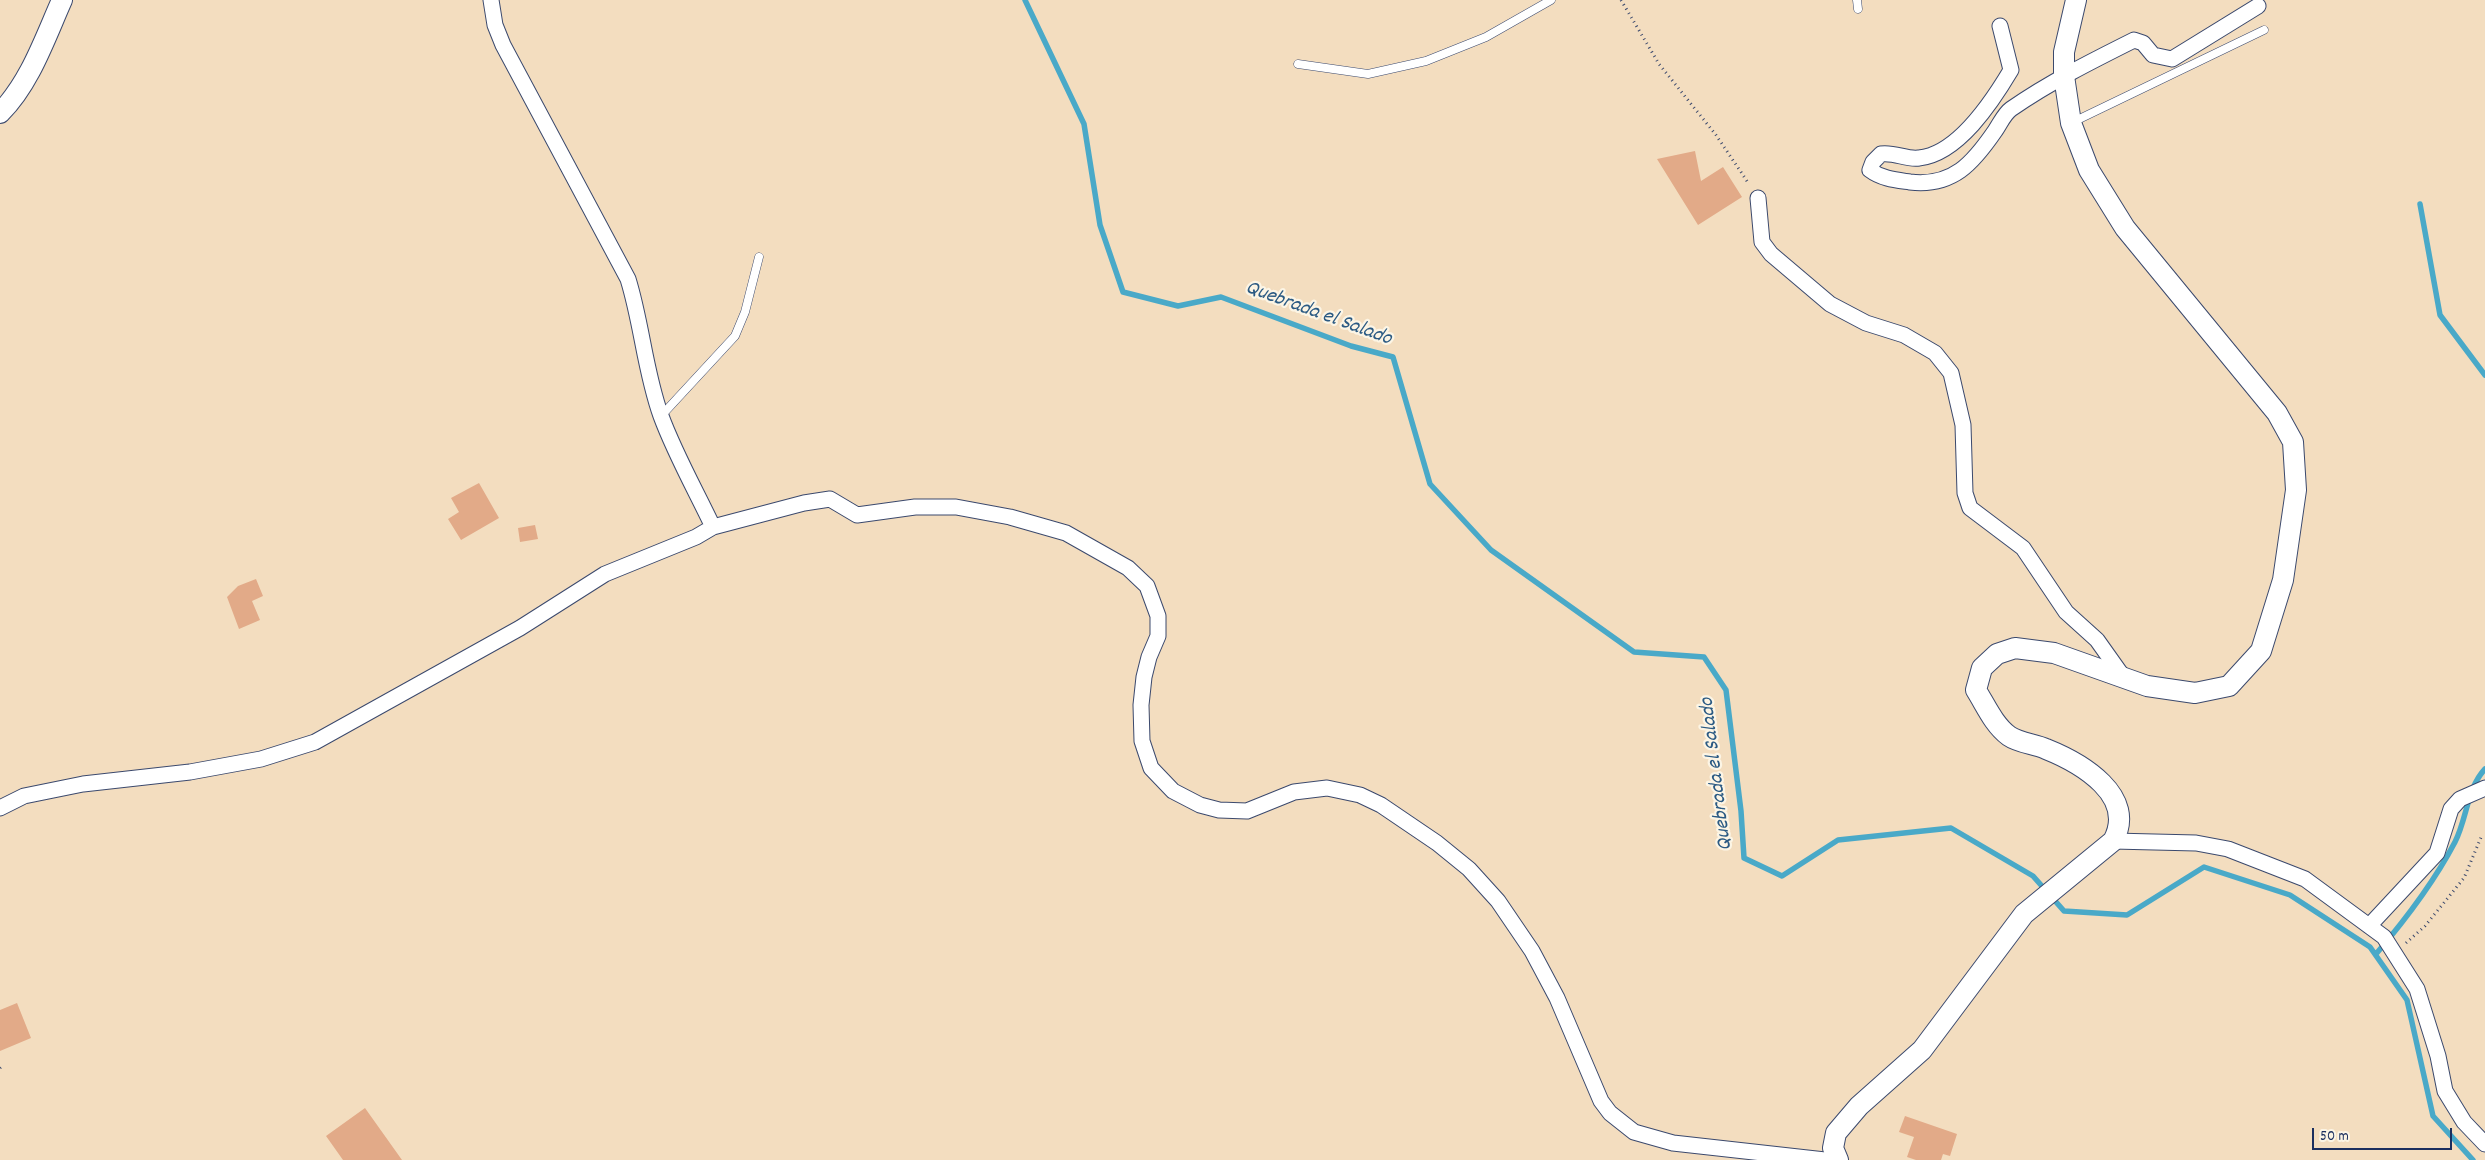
<!DOCTYPE html>
<html>
<head>
<meta charset="utf-8">
<style>
	body { margin:0 }
	#map { position:relative; width:2485px; height:1160px; overflow:hidden; background:#f3ddbf; font-family:Dekko,sans-serif }
	canvas { display:block }
	.scale { position:absolute; left:2312px; top:1128px; width:140px; height:22px; box-sizing:border-box; border:2px solid #1b2f5e; border-top:0; padding-left:6px; font-size:15px; line-height:18px; white-space:nowrap; color:#1b2f5e; -webkit-text-stroke:4px #fcf5e5; paint-order:stroke }
</style>
</head>
<body>
<div id="map">
<canvas width="2485" height="1160"></canvas>
<div class="scale">50 m</div>
</div>
<script>
const ctx = document.querySelector('canvas').getContext('2d');
ctx.lineJoin = 'round';
function trace(path, color, width, dash) { ctx.strokeStyle = color; ctx.lineWidth = width; ctx.lineCap = dash ? 'butt' : 'round'; ctx.setLineDash(dash || []); ctx.stroke(path); }
function paint(path, color) { ctx.fillStyle = color; ctx.fill(path, 'evenodd'); }
function label(font, color, halo, rows, align = 'center') {
  ctx.font = font + ' Dekko,sans-serif'; ctx.lineWidth = 4.5; ctx.setLineDash([]); ctx.textBaseline = 'middle'; ctx.strokeStyle = halo; ctx.fillStyle = color; for (const [text, x, y, turn = 0] of rows) {
    ctx.save(); ctx.translate(x, y); ctx.rotate((+turn || 0) * Math.PI / 180); ctx.textAlign = isNaN(turn) ? turn : align; if (halo) ctx.strokeText(text, 0, 0); ctx.fillText(text, 0, 0); ctx.restore();
  }
}
trace(new Path2D(`
	M 1025,0 L 1084,124 L 1100,225 L 1123,292 L 1178,306 L 1221,297 L 1351,346 L 1393,357 L 1430,484 L 1491,550 L 1634,652 L 1704,657 L 1726,690 L 1741,811 L 1744,858 L 1782,876 L 1838,840 L 1951,828 L 2033,876 L 2064,911 L 2127,915 L 2204,867 L 2290,895 L 2370,947 L 2407,1000 L 2433,1116 L 2473,1160
	M 2420,204 L 2440,315 L 2485,375
	M 2376,954 C 2406,919 2433,884 2455,842 C 2467,819 2467,788 2485,769`), '#49a9c8', 5.5);
paint(new Path2D(`
	M 1695,151 L 1701,181 L 1723,167 L 1742,197 L 1698,225 L 1657,159 Z
	M 479,483 L 499,518 L 461,540 L 448,519 L 459,512 L 451,498 Z
	M 535,525 L 538,539 L 520,542 L 518,528 Z
	M 256,579 L 263,596 L 252,601 L 260,620 L 239,629 L 227,597 L 238,586 Z
	M 17,1003 L 31,1038 L 0,1051 L 0,1010 Z
	M 365,1108 L 402,1160 L 343,1160 L 326,1136 Z
	M 1905,1116 L 1957,1134 L 1950,1156 L 1943,1154 L 1941,1160 L 1916,1160 L 1907,1157 L 1914,1137 L 1899,1132 Z`), '#e2aa88');
const service = new Path2D(`
	M 1857,0 L 1858,9
	M 1298,64 L 1368,74 L 1426,61 L 1486,37 L 1551,0
	M 2073,122 L 2264,30
	M 661,416 L 735,336 L 745,312 L 759,257`);
const minor = new Path2D(`
	M 491,0 L 495,25 L 503,45 L 628,279 C 642,324 645,372 661,416 C 675,454 696,491 713,527
	M 2000,26 L 2011,70 C 1992,102 1958,154 1919,158 C 1907,160 1895,152 1881,154 L 1873,162 L 1870,170 C 1882,179 1896,180 1910,182 C 1953,187 1973,163 1995,131 C 2000,124 2004,114 2011,109 C 2050,82 2092,61 2134,40 L 2143,43 L 2153,55 L 2172,59 L 2258,6
	M 1758,198 L 1762,242 L 1771,254 L 1830,304 L 1866,323 L 1904,335 L 1935,353 L 1951,373 L 1963,425 L 1965,493 L 1970,508 L 2023,548 L 2066,612 L 2097,640 L 2124,678
	M 0,808 L 24,796 L 83,784 L 190,772 L 261,759 L 315,742 L 520,628 L 605,574 L 696,537 L 713,527 L 804,503 L 830,499 L 857,515 L 915,507 L 956,507 L 1010,517 L 1066,533 L 1128,568 L 1147,586 L 1158,616 L 1158,636 L 1149,657 L 1144,677 L 1141,705 L 1142,741 L 1151,768 L 1173,791 L 1200,805 L 1219,810 L 1247,811 L 1294,792 L 1327,788 L 1360,795 L 1381,805 L 1437,843 L 1469,869 L 1498,901 L 1532,951 L 1557,998 L 1601,1101 L 1610,1113 L 1634,1132 L 1673,1143 L 1825,1160
	M 2113,841 L 2196,843 L 2228,849 L 2305,879 L 2384,937 L 2417,989 L 2438,1056 L 2445,1091 L 2464,1122 L 2485,1144
	M 2369,926 L 2437,853 L 2451,809 L 2460,799 L 2485,788`);
const tertiary = new Path2D(`
	M 0,113 C 30,83 45,38 62,0
	M 1838,1160 L 1833,1148 L 1836,1133 L 1859,1106 L 1922,1050 L 2024,914 L 2113,841 C 2138,796 2081,763 2046,749 C 2035,744 2019,743 2009,736 C 1994,725 1986,706 1976,690 L 1982,668 L 1997,654 L 2015,648 L 2054,653 L 2147,686 L 2195,693 L 2229,686 L 2261,651 L 2283,580 L 2296,490 L 2293,442 L 2277,413 L 2125,228 L 2089,170 L 2071,123 L 2064,76 L 2064,52 L 2076,0`);
trace(service, '#3b496d', 9);
trace(minor, '#3b496d', 17);
trace(tertiary, '#3b496d', 22);
trace(new Path2D(`
	M 1621,0 L 1659,64 L 1716,135 L 1749,184
	M 2406,943 L 2425,926 L 2464,878 L 2482,835
	M 0,1068 L 3,1065`), '#3b496d', 3, [1, 4]);
trace(service, '#fff', 8);
trace(minor, '#fff', 15);
trace(tertiary, '#fff', 20);
label('italic 21px', '#2b5a83', '#fcf5e5', [
	["Quebrada el Salado",1318,315,20],
	["Quebrada el Salado",1718,774,-97]
]);
</script>
</body>
</html>
